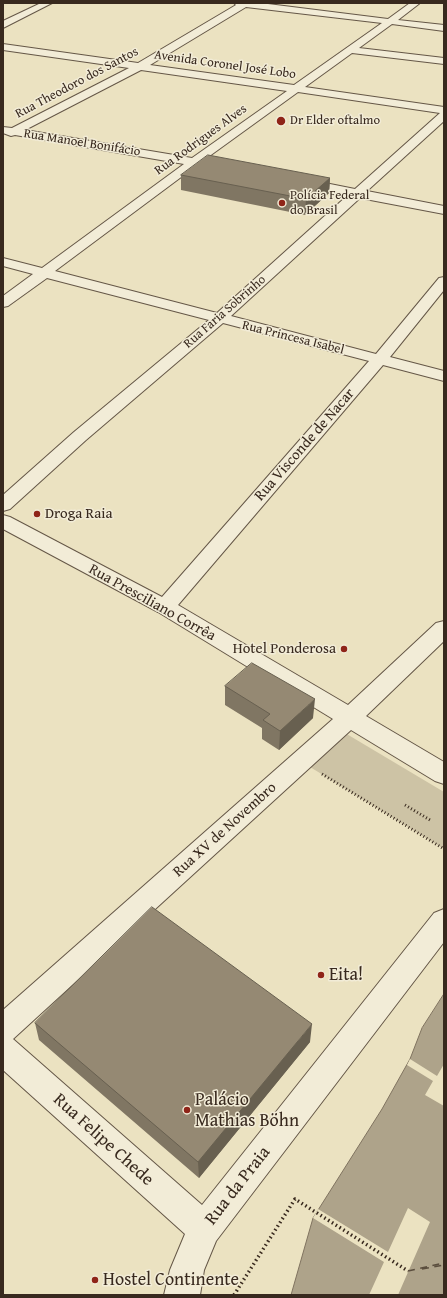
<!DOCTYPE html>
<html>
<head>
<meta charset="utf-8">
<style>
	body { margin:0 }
	#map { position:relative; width:447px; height:1298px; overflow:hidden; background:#ebe2c1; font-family:"Gentium Book Plus",serif }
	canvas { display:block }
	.frame { position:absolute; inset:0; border:4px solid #38291e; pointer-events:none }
</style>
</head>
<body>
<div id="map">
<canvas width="447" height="1298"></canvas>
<div class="frame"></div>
</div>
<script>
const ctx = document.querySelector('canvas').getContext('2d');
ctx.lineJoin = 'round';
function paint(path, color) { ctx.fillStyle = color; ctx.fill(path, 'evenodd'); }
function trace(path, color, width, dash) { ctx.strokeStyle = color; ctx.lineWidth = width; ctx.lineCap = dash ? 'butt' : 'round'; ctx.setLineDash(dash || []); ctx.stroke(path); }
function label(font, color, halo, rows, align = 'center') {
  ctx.font = font + ' "Gentium Book Plus",serif'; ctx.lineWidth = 3; ctx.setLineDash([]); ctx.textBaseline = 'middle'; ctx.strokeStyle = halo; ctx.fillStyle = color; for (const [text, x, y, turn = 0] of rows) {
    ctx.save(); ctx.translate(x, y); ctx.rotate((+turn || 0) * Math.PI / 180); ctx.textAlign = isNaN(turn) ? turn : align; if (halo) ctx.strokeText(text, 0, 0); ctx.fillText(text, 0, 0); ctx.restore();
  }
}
paint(new Path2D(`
	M 345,733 L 444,792 L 444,849 L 310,767 Z`), '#cdc3a5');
const water = new Path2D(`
	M 444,994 L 444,1295 L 291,1295 L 313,1218 L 382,1109 L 410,1059 L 422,1028 Z`);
paint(water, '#aea38a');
trace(water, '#7f725f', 1);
paint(new Path2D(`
	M 410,1059 L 437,1076 L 444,1064 L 444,1106 L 425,1095 L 433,1081 L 407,1065 Z
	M 408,1208 L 430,1222 L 398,1295 L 369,1295 L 384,1262 L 313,1218 L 318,1209 L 388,1252 Z`), '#ebe2c1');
trace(new Path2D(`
	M 422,1269 L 444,1265
	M 408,1271 L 444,1263`), '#5b4e3e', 1.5, [7, 5.5]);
const minor = new Path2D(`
	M 41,3 L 52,3 L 3,28 L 3,21 Z
	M 234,3 L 260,3 L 388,19 L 410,3 L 420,3 L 398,20 L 444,25 L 444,31 L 392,24 L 359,48 L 444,58 L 444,64 L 352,53 L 305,87 L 444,107 L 444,121 L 367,191 L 444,206 L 444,214 L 360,198 L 231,316 L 376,354 L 439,278 L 444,277 L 444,290 L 390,357 L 444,371 L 444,381 L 383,365 L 178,605 L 348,705 L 436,623 L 444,621 L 444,641 L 366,716 L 444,762 L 444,784 L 435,781 L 351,730 L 13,1039 L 202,1205 L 434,913 L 444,909 L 444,942 L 216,1241 L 204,1270 L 200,1295 L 164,1295 L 170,1270 L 185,1234 L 3,1070 L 3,1010 L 333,719 L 158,612 L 3,529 L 3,515 L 10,517 L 162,597 L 369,361 L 223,323 L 86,440 L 10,509 L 3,511 L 3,495 L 74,432 L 209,320 L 47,278 L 8,306 L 3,307 L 3,296 L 33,274 L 3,266 L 3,258 L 42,268 L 184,164 L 15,135 L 11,136 L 3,133 L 3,127 L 12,128 L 129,68 L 3,50 L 3,44 L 138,63 L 236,5 ZM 246,7 L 382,23 L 294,85 L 150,65 ZM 141,70 L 287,91 L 192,158 L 25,130 ZM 298,92 L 440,113 L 355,189 L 300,178 L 296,179 L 294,182 L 296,185 L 348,195 L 217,313 L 55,271 L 196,166 L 205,166 L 207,163 L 204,160 Z`);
trace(minor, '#655747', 2);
trace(new Path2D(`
	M 322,774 L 444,849
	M 405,805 L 430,820`), '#38291e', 3, [1, 2.5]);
trace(new Path2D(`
	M 234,1295 L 295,1199 L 408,1271`), '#38291e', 3.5, [1.5, 3]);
paint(minor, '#f2ecd7');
paint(new Path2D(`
	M 181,175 L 330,178 L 329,193 L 305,215 L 181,190 Z
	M 225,686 L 313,718 L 279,750 L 262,739 L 262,728 L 225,705 Z
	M 35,1023 L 310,1042 L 199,1178 L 39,1040 Z`), '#807663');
paint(new Path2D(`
	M 330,178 L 329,193 L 305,215 L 306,199 Z
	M 315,699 L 313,718 L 279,750 L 280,731 Z
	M 312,1024 L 310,1042 L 199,1178 L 198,1162 Z`), '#686050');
const building = new Path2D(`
	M 208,155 L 330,178 L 306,199 L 181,175 Z
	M 252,663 L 315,699 L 280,731 L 263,720 L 270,714 L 225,686 Z
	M 152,907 L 312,1024 L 198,1162 L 35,1023 Z`);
paint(building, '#958973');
trace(building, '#686050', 1);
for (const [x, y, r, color] of [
	[281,121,5,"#8f2418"],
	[282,203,4,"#8f2418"],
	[37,514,4,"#8f2418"],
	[344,649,4,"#8f2418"],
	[321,975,4,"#8f2418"],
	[187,1110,4,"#8f2418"],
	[95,1280,4,"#8f2418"]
]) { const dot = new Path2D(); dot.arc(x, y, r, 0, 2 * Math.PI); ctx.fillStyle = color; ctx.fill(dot); trace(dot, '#f2ecd7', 1.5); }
label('13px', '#38291e', '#f2ecd7', [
	["Avenida Coronel José Lobo",225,65,8],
	["Rua Theodoro dos Santos",77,83,-28],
	["Rua Rodrigues Alves",201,140,-36],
	["Rua Manoel Bonifácio",82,143,9],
	["Rua Faria Sobrinho",225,312,-41],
	["Rua Princesa Isabel",293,338,14]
]);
label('13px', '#38291e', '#f2ecd7', [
	["Dr Elder oftalmo",290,121],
	["Polícia Federal",290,196],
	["do Brasil",290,211]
], 'left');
label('15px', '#38291e', '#f2ecd7', [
	["Rua Visconde de Nacar",305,445,-49],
	["Rua Presciliano Corrêa",152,603,29],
	["Rua XV de Novembro",225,830,-42]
]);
label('15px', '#38291e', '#f2ecd7', [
	["Droga Raia",45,514],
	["Hotel Ponderosa",336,649,"right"]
], 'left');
label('18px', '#38291e', '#f2ecd7', [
	["Eita!",329,975],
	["Palácio",195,1100],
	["Mathias Böhn",195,1121],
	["Hostel Continente",103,1280]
], 'left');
label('18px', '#38291e', '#f2ecd7', [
	["Rua Felipe Chede",103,1140,42],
	["Rua da Praia",238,1186,-52]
]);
</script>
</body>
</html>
